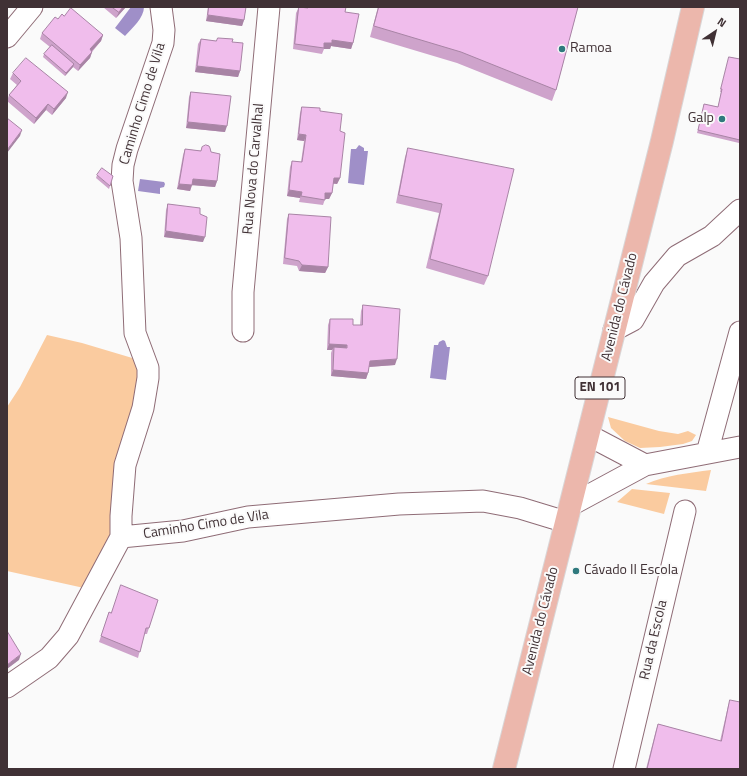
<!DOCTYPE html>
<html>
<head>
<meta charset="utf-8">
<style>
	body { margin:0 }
	#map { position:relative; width:747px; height:776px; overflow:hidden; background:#fafafa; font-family:"Titillium Web",sans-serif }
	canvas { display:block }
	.frame { position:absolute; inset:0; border:8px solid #403135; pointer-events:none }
	.north { position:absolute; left:695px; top:12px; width:40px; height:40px; -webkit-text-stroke:3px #fafafa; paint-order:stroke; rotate:35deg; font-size:11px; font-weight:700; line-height:16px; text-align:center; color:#403135 }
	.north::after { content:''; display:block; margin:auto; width:14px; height:18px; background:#403135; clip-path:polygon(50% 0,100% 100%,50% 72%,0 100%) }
</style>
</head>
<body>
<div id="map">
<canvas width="747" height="776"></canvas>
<div class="frame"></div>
<div class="north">N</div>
</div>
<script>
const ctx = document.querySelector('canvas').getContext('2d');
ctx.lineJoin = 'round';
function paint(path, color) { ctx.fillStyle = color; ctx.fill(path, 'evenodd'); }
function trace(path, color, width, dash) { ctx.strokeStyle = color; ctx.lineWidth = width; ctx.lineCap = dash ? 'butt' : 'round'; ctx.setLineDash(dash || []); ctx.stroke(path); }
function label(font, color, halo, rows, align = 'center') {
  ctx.font = font + ' "Titillium Web",sans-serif'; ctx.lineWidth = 4; ctx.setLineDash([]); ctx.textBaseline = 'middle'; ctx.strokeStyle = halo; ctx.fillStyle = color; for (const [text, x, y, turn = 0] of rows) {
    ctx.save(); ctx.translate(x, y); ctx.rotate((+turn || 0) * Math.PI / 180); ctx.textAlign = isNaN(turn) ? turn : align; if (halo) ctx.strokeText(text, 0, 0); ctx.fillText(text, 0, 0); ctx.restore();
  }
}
paint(new Path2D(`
	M 47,335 L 82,343 L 139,360 L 143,370 L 116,528 L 84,588 L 7,571 L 7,407 L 20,387 Z
	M 608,417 L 659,431 L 678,434 L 688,431 L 696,435 L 692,441 L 683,444 L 660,447 L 640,448 L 625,441 L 611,428 Z
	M 711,470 L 706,491 L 646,484 C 666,475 689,473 711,470 Z
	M 632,489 L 670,493 L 664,514 L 617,502 Z`), '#facb9f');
paint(new Path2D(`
	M 131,7 L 144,7 C 144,18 132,28 125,36 L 115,28 Z
	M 359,145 L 364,148 L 364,151 L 368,151 L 364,185 L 348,183 L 351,149 L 356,149 Z
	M 140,179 L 164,182 L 165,184 L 164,187 L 160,188 L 160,194 L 138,191 Z
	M 443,340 L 445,341 L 447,347 L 450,347 L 446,380 L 430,378 L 434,345 L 438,345 L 439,342 Z`), '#9f8fc8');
const minor = new Path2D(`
	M 7,37 L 32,7
	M 614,330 L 633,320 L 654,283 L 677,256 L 712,236 L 740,210
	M 243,331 L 243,292 L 269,7
	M 588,435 L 645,465
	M 707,453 L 740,332
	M 571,505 L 645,465 L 740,447
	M 121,537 L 121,516 L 125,465 L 143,408 L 148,378 L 148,368 L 135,333 L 131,238 L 122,181 L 123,165 L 127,149 L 163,43 L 164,30 L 161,7
	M 121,537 L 183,531 L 248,517 L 399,504 L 483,501 L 520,508 L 566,522
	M 7,687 L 49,658 L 68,636 L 121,537
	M 624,769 L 685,511`);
const primary = new Path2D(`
	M 504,769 L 662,141 L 693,7`);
trace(minor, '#8f6c76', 23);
trace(primary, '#d9d6d7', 24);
trace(minor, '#fff', 21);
trace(primary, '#ecb7ac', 22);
paint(new Path2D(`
	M 103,7 L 126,7 L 116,18 Z
	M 208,7 L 246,7 L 244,20 L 242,26 L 206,21 Z
	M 299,7 L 307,8 L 307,7 L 346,7 L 345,12 L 353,43 L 351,49 L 331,46 L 330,49 L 324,49 L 322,54 L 293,49 L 296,13 Z
	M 378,7 L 578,7 L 556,90 L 552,101 L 457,63 L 370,37 Z
	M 64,16 L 103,35 L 101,41 L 92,52 L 90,58 L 78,71 L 73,67 L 65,76 L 43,57 L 44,54 L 50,47 L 40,39 L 42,33 L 58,19 Z
	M 201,39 L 216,41 L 232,42 L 240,71 L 238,77 L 195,72 L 198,44 Z
	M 729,57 L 740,59 L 740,141 L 739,143 L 697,133 L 704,104 L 718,107 L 721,92 L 720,92 Z
	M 13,73 L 66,98 L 52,115 L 46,110 L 34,124 L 7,101 L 9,95 L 17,85 L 10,79 Z
	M 191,92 L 225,132 L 186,128 L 189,97 Z
	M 302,107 L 320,111 L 340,131 L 340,178 L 337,184 L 333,184 L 332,193 L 329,199 L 325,199 L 323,205 L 299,202 L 300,198 L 287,196 L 290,167 L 292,161 L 301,162 L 304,141 L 297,140 L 300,113 Z
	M 408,148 L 488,276 L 484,285 L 426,268 L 439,213 L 396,203 L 405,157 Z
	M 185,149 L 211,152 L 217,181 L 215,187 L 192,185 L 190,191 L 177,189 L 183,155 Z
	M 97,175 L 110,186 L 109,189 L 96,178 Z
	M 168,204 L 200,214 L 203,242 L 164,237 L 166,210 Z
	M 289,214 L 328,267 L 325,273 L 299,271 L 297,266 L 283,264 L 287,219 Z
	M 363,305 L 395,365 L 369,367 L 368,373 L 366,379 L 331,376 L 331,353 L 332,350 L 327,350 L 328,325 L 330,319 L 353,325 L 360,325 L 361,311 Z
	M 158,600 L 147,634 L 144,634 L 138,658 L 99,642 L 109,612 L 111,613 Z
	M 730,700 L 740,769 L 646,769 L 656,730 L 658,724 L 720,741 L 728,706 Z`), '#cea3cb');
paint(new Path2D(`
	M 123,7 L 126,7 L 116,18 L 119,12 Z
	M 208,15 L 244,20 L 242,26 L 206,21 Z
	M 103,35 L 101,41 L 88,55 L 90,49 Z
	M 332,40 L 353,43 L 351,49 L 331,46 L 330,49 L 324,49 L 324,43 Z
	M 92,52 L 90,58 L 78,71 L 80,65 Z
	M 74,64 L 73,67 L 65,76 L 66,73 Z
	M 197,66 L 240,71 L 238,77 L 195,72 Z
	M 68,92 L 66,98 L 52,115 L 54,109 Z
	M 48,104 L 46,110 L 34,124 L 36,118 Z
	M 188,122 L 227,126 L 225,132 L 186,128 Z
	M 22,130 L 20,136 L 7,153 L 7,150 Z
	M 299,134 L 306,135 L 304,141 L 297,140 Z
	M 334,178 L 340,178 L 337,184 L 332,183 Z
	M 193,179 L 217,181 L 215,187 L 191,185 Z
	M 179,184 L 192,185 L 190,191 L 177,189 Z
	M 289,190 L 302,192 L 300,198 L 287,196 Z
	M 325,193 L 332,193 L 329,199 L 323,199 Z
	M 166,231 L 205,237 L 203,242 L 164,237 Z
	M 302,265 L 328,267 L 325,273 L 299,271 Z
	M 329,344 L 347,345 L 345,351 L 334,347 L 332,350 L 327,350 Z
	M 397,359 L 395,365 L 368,367 L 370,361 Z
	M 333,370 L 368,373 L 366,379 L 331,376 Z
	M 21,654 L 19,660 L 7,669 L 7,665 Z`), '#a884a5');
const building = new Path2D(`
	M 112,7 L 123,7 L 119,12 Z
	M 209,7 L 246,7 L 244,20 L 208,15 Z
	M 299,7 L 308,8 L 308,7 L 346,7 L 345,12 L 359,14 L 353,43 L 332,40 L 332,43 L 324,43 L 324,48 L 295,44 Z
	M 379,7 L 578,7 L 556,90 L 461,52 L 374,26 Z
	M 71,8 L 103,35 L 90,49 L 92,52 L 80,65 L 42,33 L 55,17 L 58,19 L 62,14 L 64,16 Z
	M 218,38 L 233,39 L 232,42 L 243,43 L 240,71 L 197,66 L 201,39 L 216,41 Z
	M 52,45 L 74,64 L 66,73 L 44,54 Z
	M 729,57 L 740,59 L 740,140 L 698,130 L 704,104 L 718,107 L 722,89 L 721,89 Z
	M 26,58 L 68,92 L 54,109 L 48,104 L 36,118 L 9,95 L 21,81 L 13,73 Z
	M 191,92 L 231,96 L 227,126 L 188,122 Z
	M 302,107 L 320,108 L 320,111 L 342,114 L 340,131 L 345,133 L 340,178 L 334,178 L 332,193 L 325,193 L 325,200 L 301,196 L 302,192 L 289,190 L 292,161 L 302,162 L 306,135 L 299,134 Z
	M 7,118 L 22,130 L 7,150 Z
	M 206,145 L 209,146 L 210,148 L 211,152 L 220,154 L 217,181 L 193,179 L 192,185 L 179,184 L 185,149 L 201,151 L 202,147 Z
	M 408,148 L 514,169 L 488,276 L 430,259 L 442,204 L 399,195 Z
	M 102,168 L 113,176 L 110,186 L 97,175 Z
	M 168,204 L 200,208 L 200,214 L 207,217 L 205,237 L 166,231 Z
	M 289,214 L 331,217 L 328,267 L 302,265 L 299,261 L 285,258 Z
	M 363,305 L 400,309 L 397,359 L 370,361 L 368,373 L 333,370 L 334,347 L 347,348 L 347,345 L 329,344 L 330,319 L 353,319 L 353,325 L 362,325 Z
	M 121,585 L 158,600 L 149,628 L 146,628 L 140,652 L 101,636 L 109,612 L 111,613 Z
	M 7,631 L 21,654 L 7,665 Z
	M 730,700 L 740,702 L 740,769 L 647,769 L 658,724 L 721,741 Z`);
paint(building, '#f0bdec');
trace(building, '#a884a5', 1);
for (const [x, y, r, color] of [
	[562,49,4,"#2f797d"],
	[722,119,4,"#2f797d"],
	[576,571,4,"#2f797d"]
]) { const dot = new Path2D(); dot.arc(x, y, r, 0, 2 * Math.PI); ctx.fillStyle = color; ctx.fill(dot); trace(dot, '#fafafa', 1.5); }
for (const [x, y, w] of [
	[600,388,50]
]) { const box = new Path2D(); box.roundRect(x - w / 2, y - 11, w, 22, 3); ctx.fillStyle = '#fafafa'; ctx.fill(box); trace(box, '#403135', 1); }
label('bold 13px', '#403135', null, [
	["EN 101",600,388]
]);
label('14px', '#403135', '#fafafa', [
	["Ramoa",570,49],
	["Galp",714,119,"right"],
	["Cávado II Escola",584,571]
], 'left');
label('14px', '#403135', '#fafafa', [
	["Caminho Cimo de Vila",143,104,-73],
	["Rua Nova do Carvalhal",254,169,-85],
	["Avenida do Cávado",620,307,-76],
	["Caminho Cimo de Vila",206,525,-9],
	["Avenida do Cávado",541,621,-76],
	["Rua da Escola",654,640,-77]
]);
</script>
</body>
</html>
